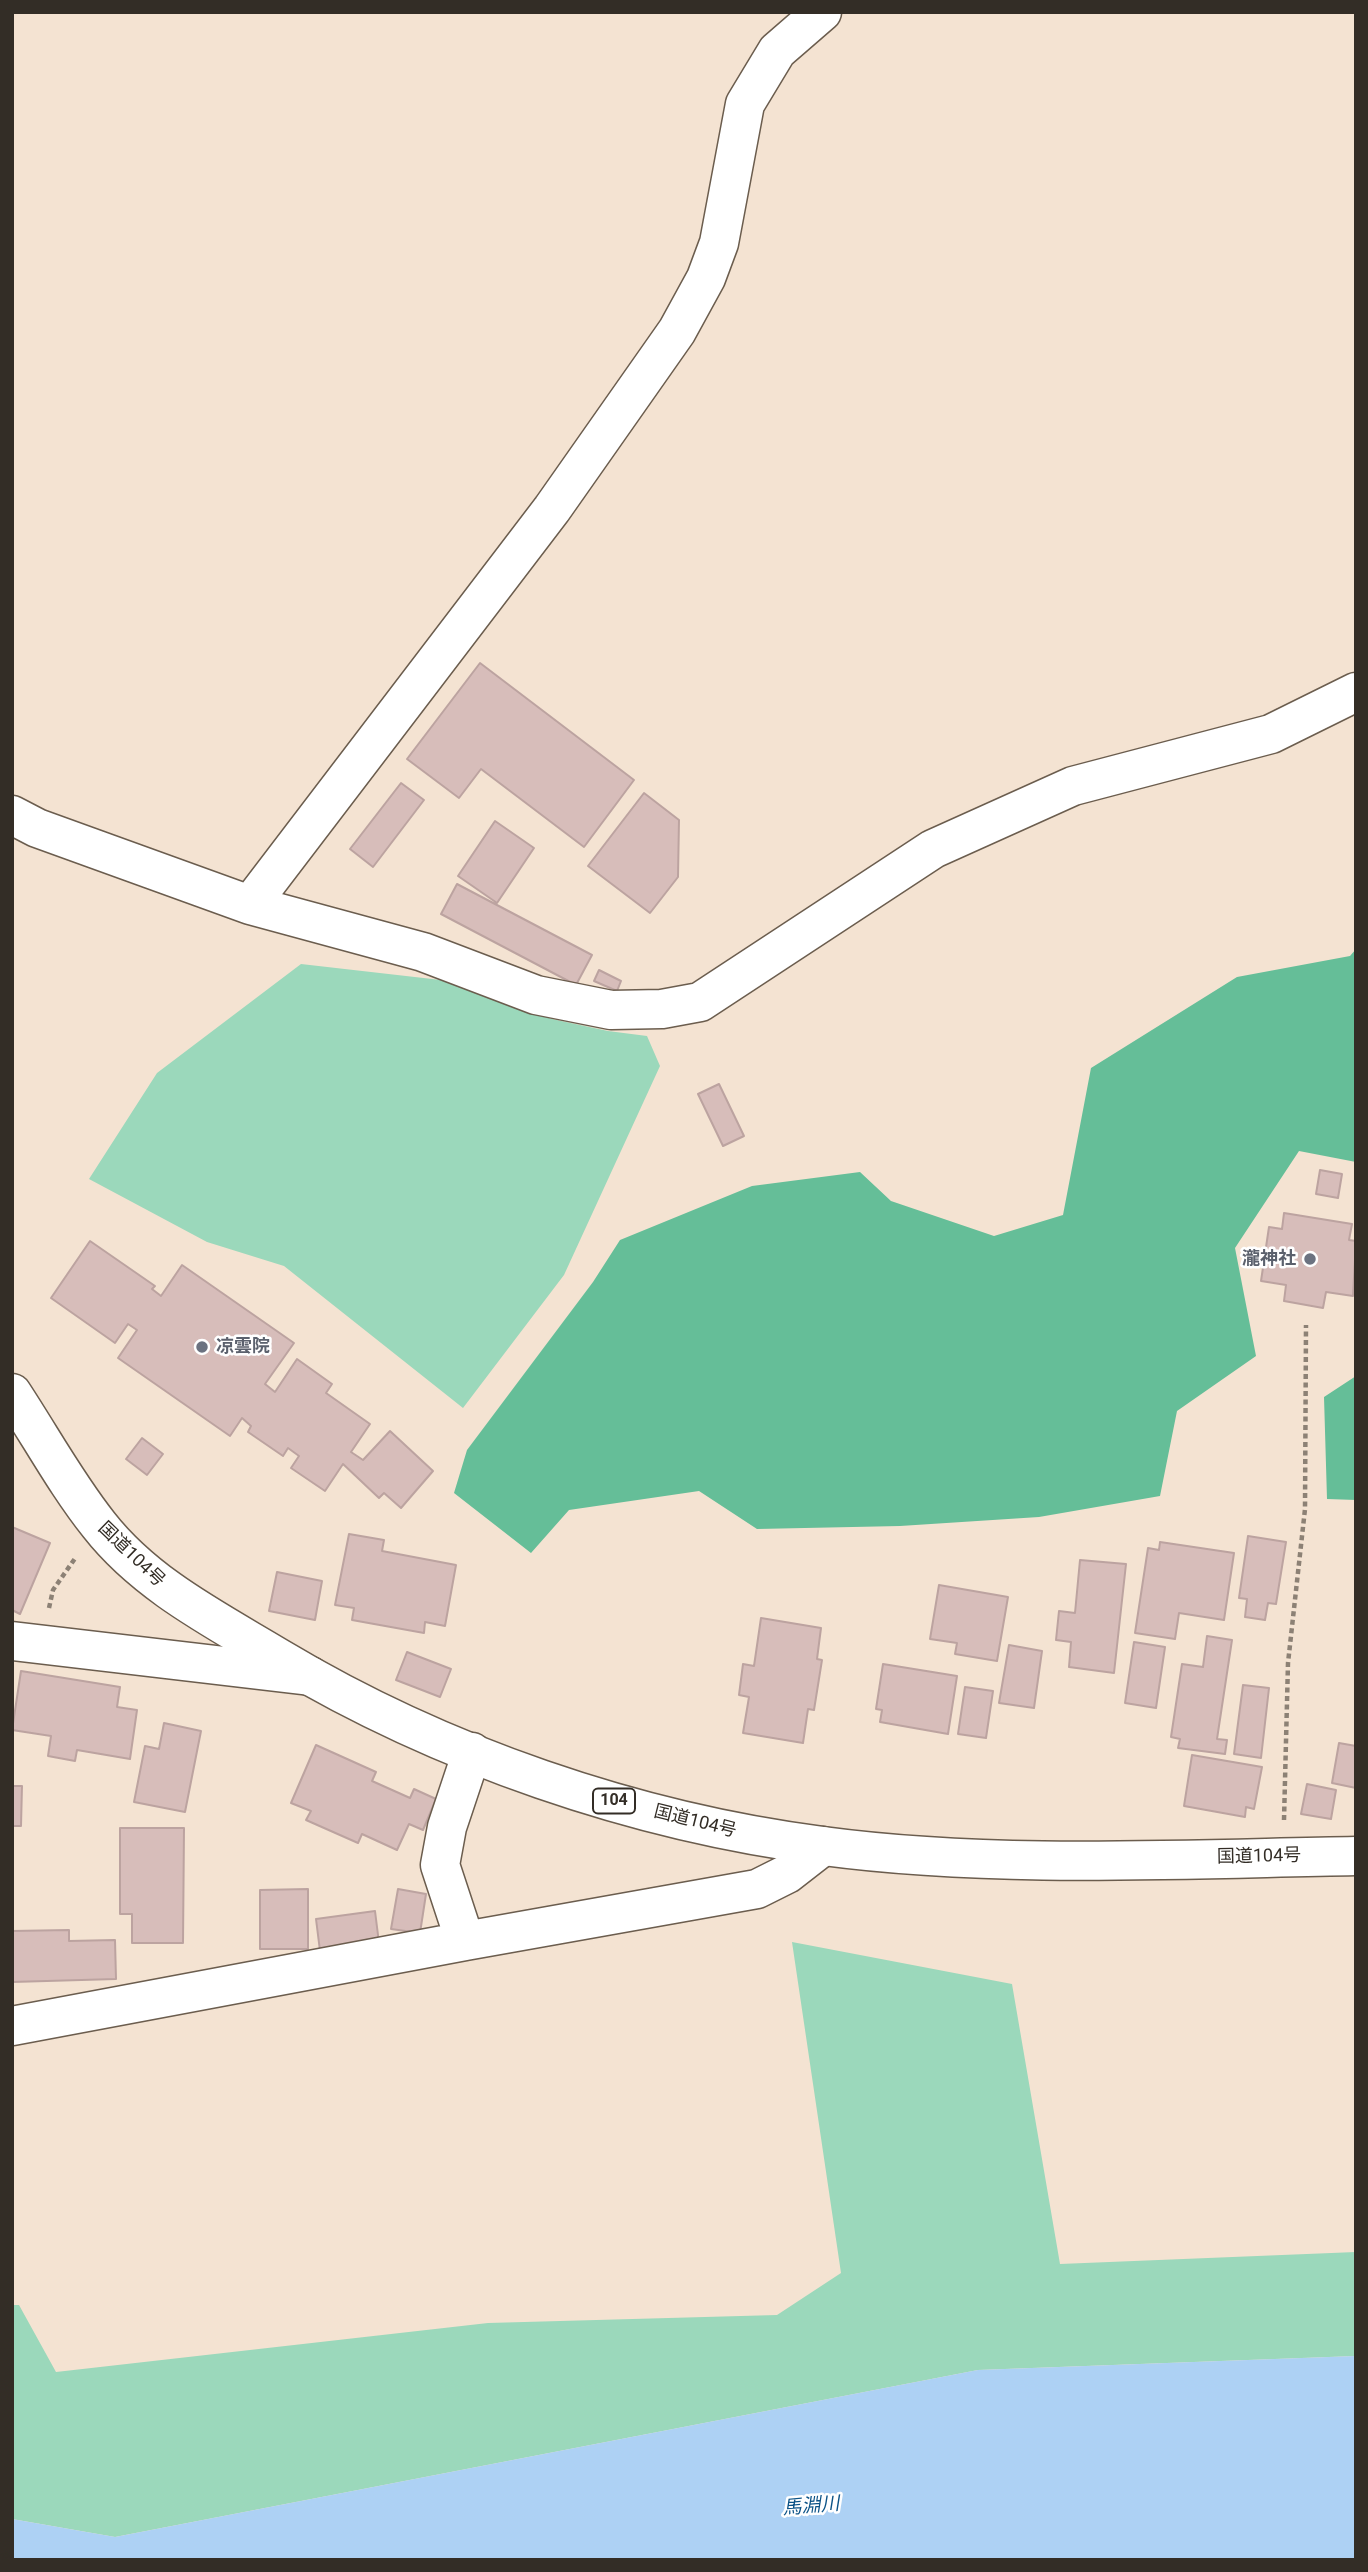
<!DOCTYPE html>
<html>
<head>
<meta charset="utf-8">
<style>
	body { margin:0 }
	#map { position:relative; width:1368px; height:2572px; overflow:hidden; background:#f4e3d2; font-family:Roboto,sans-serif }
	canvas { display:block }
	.frame { position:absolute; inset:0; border:14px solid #332d26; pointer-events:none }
</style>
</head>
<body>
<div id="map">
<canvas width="1368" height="2572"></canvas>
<div class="frame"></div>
</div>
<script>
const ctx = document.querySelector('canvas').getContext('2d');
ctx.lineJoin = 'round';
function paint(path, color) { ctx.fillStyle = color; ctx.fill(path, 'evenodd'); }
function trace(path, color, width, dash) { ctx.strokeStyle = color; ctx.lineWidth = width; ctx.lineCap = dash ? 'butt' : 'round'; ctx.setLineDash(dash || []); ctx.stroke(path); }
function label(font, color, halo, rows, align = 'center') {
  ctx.font = font + ' Roboto,"Noto Sans JP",sans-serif'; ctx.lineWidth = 5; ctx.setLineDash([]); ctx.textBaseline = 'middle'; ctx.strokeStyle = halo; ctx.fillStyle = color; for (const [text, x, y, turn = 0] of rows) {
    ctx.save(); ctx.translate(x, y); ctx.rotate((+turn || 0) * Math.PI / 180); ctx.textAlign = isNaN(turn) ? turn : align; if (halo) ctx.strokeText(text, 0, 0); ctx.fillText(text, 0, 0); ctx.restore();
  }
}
paint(new Path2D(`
	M 301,964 L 441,980 L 552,1019 L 608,1031 L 647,1036 L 660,1066 L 564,1275 L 463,1408 L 284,1266 L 207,1242 L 89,1179 L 157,1073 Z
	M 792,1942 L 1012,1984 L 1060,2264 L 1356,2252 L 1356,2356 L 978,2370 L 115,2537 L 12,2519 L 12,2305 L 19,2305 L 56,2372 L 488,2323 L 777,2315 L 841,2273 Z`), '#9bd8bb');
paint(new Path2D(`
	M 1356,949 L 1356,1162 L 1299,1151 L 1235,1248 L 1256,1356 L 1177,1411 L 1160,1496 L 1039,1517 L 900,1526 L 757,1529 L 699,1491 L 569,1510 L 531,1553 L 454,1493 L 467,1450 L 593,1282 L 620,1240 L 752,1186 L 860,1172 L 891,1201 L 994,1236 L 1063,1215 L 1091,1068 L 1237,977 L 1350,956 Z
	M 1356,1376 L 1356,1500 L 1327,1499 L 1324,1397 Z`), '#65be98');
paint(new Path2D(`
	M 1356,2356 L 1356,2560 L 12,2560 L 12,2519 L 115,2537 L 978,2370 Z`), '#add1f4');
const building = new Path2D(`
	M 480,663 L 634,780 L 584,847 L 481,769 L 459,798 L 407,759 Z
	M 401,783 L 424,800 L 373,867 L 350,849 Z
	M 644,793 L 679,820 L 678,877 L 650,913 L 588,866 Z
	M 495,821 L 534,848 L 497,903 L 458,876 Z
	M 457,884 L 592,955 L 576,985 L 441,914 Z
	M 599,970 L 621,981 L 617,991 L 594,981 Z
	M 719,1084 L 744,1136 L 723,1146 L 698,1094 Z
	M 1320,1170 L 1342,1174 L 1338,1198 L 1316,1194 Z
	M 1284,1213 L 1352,1224 L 1349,1240 L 1356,1241 L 1353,1296 L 1326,1292 L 1323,1308 L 1284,1301 L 1286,1285 L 1261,1281 L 1269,1227 L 1282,1229 Z
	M 90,1241 L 155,1286 L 152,1289 L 161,1296 L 182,1265 L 294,1343 L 265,1384 L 275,1392 L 297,1359 L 332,1384 L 326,1393 L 370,1424 L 351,1452 L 363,1460 L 390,1431 L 433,1471 L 401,1508 L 384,1493 L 379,1498 L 343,1464 L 325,1491 L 291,1468 L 299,1456 L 288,1448 L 283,1456 L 248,1432 L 251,1426 L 242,1418 L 230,1436 L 118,1358 L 137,1330 L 128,1324 L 115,1343 L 51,1298 Z
	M 142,1438 L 163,1454 L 147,1475 L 126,1459 Z
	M 12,1527 L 50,1543 L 20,1614 L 12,1610 Z
	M 349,1534 L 384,1540 L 382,1551 L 456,1565 L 445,1626 L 425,1622 L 424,1633 L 352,1620 L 354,1608 L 335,1605 Z
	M 1248,1536 L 1286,1542 L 1276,1604 L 1268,1603 L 1265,1620 L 1245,1617 L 1247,1599 L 1239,1598 Z
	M 1160,1542 L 1234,1553 L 1224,1620 L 1179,1613 L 1175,1639 L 1135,1633 L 1148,1548 L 1159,1550 Z
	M 1080,1560 L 1126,1564 L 1114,1673 L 1069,1667 L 1071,1642 L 1056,1640 L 1059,1611 L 1075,1613 Z
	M 277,1572 L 322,1581 L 315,1620 L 269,1611 Z
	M 939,1585 L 1008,1597 L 997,1661 L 955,1654 L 957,1643 L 930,1639 Z
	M 761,1618 L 821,1628 L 817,1659 L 822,1660 L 814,1710 L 808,1709 L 803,1743 L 743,1733 L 749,1697 L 739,1695 L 743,1664 L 754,1666 Z
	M 1207,1636 L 1232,1640 L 1217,1739 L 1227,1740 L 1225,1754 L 1178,1748 L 1180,1739 L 1171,1737 L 1182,1664 L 1203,1667 Z
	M 1134,1642 L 1165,1647 L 1156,1708 L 1125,1703 Z
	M 1009,1645 L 1042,1651 L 1034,1708 L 999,1703 Z
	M 407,1652 L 451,1669 L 440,1697 L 396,1680 Z
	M 883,1664 L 957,1676 L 948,1734 L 880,1722 L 882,1710 L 876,1709 Z
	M 21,1671 L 120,1687 L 117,1707 L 137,1710 L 130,1759 L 77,1750 L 75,1761 L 48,1756 L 51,1736 L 12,1730 Z
	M 1243,1685 L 1269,1688 L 1261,1758 L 1234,1754 Z
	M 965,1687 L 993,1691 L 986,1738 L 958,1734 Z
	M 164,1723 L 201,1731 L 185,1812 L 134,1802 L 145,1746 L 159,1749 Z
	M 1339,1743 L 1356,1746 L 1356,1788 L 1332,1783 Z
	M 316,1745 L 376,1772 L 372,1781 L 410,1798 L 414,1789 L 436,1799 L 423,1830 L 409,1824 L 397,1850 L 362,1834 L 358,1843 L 306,1820 L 311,1811 L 291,1803 Z
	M 1192,1755 L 1262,1767 L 1254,1809 L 1246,1807 L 1245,1817 L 1184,1806 Z
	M 1307,1784 L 1336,1790 L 1331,1819 L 1301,1814 Z
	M 12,1786 L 22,1786 L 21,1826 L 12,1826 Z
	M 120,1828 L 184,1828 L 183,1943 L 132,1943 L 132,1914 L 120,1914 Z
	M 308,1889 L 308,1949 L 260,1949 L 260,1890 Z
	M 398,1889 L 426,1894 L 420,1933 L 391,1929 Z
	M 375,1911 L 379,1943 L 320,1951 L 316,1919 Z
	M 69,1930 L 69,1941 L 115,1940 L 116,1979 L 12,1982 L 12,1931 Z`);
paint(building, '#d7bdba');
trace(building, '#bca3a0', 2);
const street = new Path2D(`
	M 12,815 L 37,828 L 250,905 L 423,952 L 536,995 L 611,1010 L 662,1009 L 700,1002 L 933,849 L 1073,786 L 1271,734 L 1356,692
	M 250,905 L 552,509 L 677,331 L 706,278 L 719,243 L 745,104 L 777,51 L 822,12
	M 12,1641 L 310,1676
	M 465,1941 L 757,1889 L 787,1874 L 823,1846
	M 12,2026 L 465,1941 L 440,1865 L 447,1827 L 472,1752`);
const highway = new Path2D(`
	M 12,1393 C 41,1437 67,1485 99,1525 C 146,1585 216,1620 279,1658 C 441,1755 636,1822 823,1846 C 995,1869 1182,1859 1356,1856`);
trace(street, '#6b5d4e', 41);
trace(highway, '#6b5d4e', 41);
trace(new Path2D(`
	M 49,1608 L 53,1590 L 76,1557
	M 1284,1820 L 1288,1663 L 1305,1509 L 1306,1325`), '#8c8175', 4.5, [5, 3.5]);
trace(street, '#fff', 38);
trace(highway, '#fff', 38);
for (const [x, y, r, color] of [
	[1310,1259,7,"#6b7280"],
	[202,1347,7,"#6b7280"]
]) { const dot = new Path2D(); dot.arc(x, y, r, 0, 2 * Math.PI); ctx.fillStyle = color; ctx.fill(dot); trace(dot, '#fff', 2.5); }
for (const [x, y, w] of [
	[614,1801,42]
]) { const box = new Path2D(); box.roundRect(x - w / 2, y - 12.5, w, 25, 5); ctx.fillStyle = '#fff'; ctx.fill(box); trace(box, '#332d26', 2); }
label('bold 16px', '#332d26', null, [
	["104",614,1801]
]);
label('bold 18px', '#5b616d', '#fff', [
	["瀧神社",1296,1259],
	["凉雲院",216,1347,"left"]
], 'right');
label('18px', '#332d26', '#fff', [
	["国道104号",131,1555,44],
	["国道104号",695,1822,14],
	["国道104号",1259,1857,-1]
]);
label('italic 19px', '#0c5387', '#fff', [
	["馬淵川",811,2507,-5]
]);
</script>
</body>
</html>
